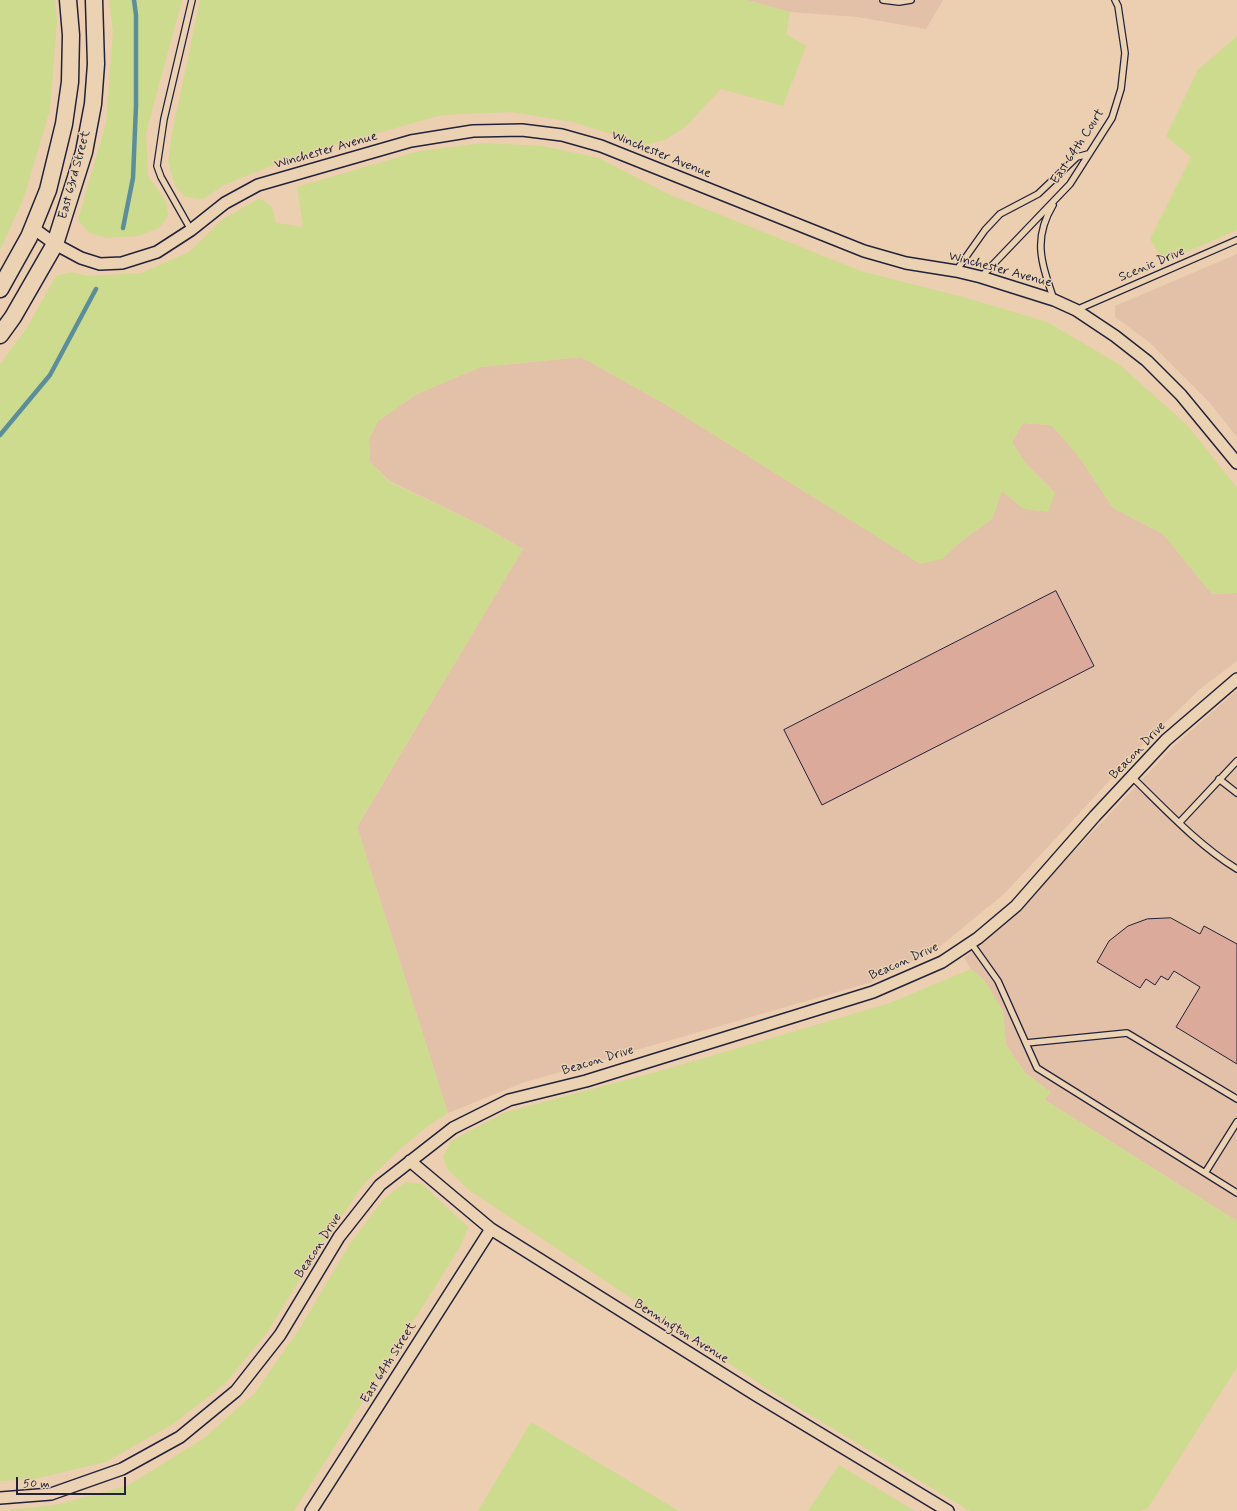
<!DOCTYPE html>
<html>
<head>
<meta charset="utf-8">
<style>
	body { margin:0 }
	#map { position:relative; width:1237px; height:1511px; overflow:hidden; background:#ecceb0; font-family:Mynerve,sans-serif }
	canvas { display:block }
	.scale { position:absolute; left:16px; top:1477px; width:110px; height:18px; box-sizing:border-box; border:2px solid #22223b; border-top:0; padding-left:5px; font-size:12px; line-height:14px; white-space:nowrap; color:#22223b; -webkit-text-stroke:3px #ead2b2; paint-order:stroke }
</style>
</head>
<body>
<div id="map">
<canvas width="1237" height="1511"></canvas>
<div class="scale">50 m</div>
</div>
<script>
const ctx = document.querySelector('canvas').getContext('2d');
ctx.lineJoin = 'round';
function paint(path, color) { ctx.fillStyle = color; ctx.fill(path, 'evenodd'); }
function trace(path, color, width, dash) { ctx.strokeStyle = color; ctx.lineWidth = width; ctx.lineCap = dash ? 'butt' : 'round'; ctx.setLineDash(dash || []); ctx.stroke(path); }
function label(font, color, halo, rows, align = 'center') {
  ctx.font = font + ' Mynerve,sans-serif'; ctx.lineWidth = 3; ctx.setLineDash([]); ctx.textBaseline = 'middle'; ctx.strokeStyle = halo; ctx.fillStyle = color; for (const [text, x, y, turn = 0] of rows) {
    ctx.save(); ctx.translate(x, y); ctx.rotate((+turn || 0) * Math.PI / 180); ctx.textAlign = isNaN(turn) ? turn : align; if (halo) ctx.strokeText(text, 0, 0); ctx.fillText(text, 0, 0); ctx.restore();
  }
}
paint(new Path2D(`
	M 747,0 L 943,0 L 926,29 L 858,17 L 790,12 Z
	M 1237,254 L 1237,437 L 1210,403 L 1149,342 L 1115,317 L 1115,306 Z
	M 581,357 L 665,404 L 826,505 L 942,559 L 964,539 L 992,519 L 1002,491 L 1024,509 L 1055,493 L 1026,464 L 1012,442 L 1023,423 L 1051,425 L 1077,454 L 1113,508 L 1163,534 L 1212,594 L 1237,593 L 1237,661 L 1200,689 L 1152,735 L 1004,894 L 938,948 L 872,982 L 522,1083 L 448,1113 L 357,827 L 523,549 L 487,528 L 390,481 L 370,462 L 369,439 L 378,421 L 417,394 L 481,367 Z
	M 1237,690 L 1237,1221 L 1045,1100 L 1050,1092 L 1025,1073 L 1006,1044 L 1003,1011 L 985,981 L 971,969 L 964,958 L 1009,920 L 1175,745 Z`), '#e3c0a8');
paint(new Path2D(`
	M 0,0 L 55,0 L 57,21 L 50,110 L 23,200 L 0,250 Z
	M 109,0 L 182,0 L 146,133 L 148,176 L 166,201 L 168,216 L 159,228 L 138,236 L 107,238 L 89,233 L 78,220 L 106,123 L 113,31 Z
	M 200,0 L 747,0 L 790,12 L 786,34 L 806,46 L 783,106 L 721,89 L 685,127 L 665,140 L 645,145 L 573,122 L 511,112 L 442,115 L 353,140 L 278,163 L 224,185 L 203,199 L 185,197 L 175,186 L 168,162 L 171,139 Z
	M 1237,36 L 1237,230 L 1164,262 L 1150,239 L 1191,157 L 1166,136 L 1198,70 Z
	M 482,143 L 543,146 L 599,158 L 668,194 L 861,271 L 970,299 L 1047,322 L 1120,365 L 1188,426 L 1237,488 L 1237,593 L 1212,594 L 1163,534 L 1113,508 L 1077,454 L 1051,425 L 1023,423 L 1012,442 L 1026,464 L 1055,493 L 1048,512 L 1024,509 L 1002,491 L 992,519 L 964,539 L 942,559 L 920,564 L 665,404 L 581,357 L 481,367 L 417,394 L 378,421 L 369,439 L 370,462 L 390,482 L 487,528 L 523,549 L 357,827 L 448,1113 L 429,1125 L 400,1149 L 363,1185 L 318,1250 L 268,1331 L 225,1384 L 173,1424 L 106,1462 L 34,1479 L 0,1481 L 0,364 L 26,329 L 56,276 L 72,272 L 87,276 L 141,273 L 189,252 L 223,219 L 260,198 L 272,207 L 276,223 L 303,227 L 297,187 L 419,151 Z
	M 971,969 L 985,981 L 1003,1011 L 1006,1044 L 1025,1073 L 1051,1092 L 1045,1100 L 1237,1221 L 1237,1367 L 1148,1508 L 1141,1511 L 970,1511 L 769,1390 L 469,1190 L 448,1170 L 443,1157 L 451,1141 L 506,1112 L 667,1069 L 890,1003 Z
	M 405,1182 L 422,1184 L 468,1227 L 460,1247 L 294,1511 L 0,1511 L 55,1505 L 127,1486 L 203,1439 L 255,1393 L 300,1328 L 349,1245 L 382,1201 Z
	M 531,1422 L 679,1511 L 478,1511 Z
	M 839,1465 L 915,1511 L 808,1511 Z`), '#cddb8e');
trace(new Path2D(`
	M 123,228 L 133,178 L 136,106 L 136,15 L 134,0
	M 0,435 L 50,375 L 96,289`), '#5c8d9a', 4.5);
const building = new Path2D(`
	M 1056,591 L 1094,666 L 822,805 L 784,730 Z
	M 1171,918 L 1200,934 L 1204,926 L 1237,944 L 1237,1064 L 1176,1027 L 1200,987 L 1174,971 L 1168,980 L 1161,976 L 1155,985 L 1146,979 L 1140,988 L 1097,962 L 1109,941 L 1128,926 L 1147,919 Z`);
paint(building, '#dbaa9b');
trace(building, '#22223b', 1);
const service = new Path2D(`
	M 883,0 L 899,2 L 911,0
	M 1053,205 C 1032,240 1042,264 1054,300
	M 191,230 L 161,177 L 157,166 L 164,119 L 192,0
	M 956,271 L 985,230 L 1000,214 L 1038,194 L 1077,157 L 1088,154
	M 981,277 L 1070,184 L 1112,118 L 1121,89 L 1125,53 L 1118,6 L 1115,0
	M 1076,310 L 1237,240
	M 1132,777 C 1165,809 1198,845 1237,869
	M 1219,779 L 1237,793
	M 1179,823 L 1237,761
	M 971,943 L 998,981 L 1037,1068 L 1205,1173 L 1237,1122
	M 1026,1043 L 1127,1033 L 1237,1099
	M 1205,1173 L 1237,1193`);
const minor = new Path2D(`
	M 33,228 L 55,244 L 81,258 L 100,264 L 122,263 L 157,252 L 191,230 L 225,203 L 258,185 L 411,141 L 473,131 L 522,130 L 562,135 L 601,146 L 864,251 L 906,263 L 956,271 L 981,277 L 1054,300 L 1076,310 L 1115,336 L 1147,361 L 1181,395 L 1237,463
	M 410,1161 L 491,1229 L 756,1395 L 948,1511
	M 0,1498 L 51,1494 L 122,1469 L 180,1437 L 236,1391 L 280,1335 L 339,1237 L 380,1185 L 453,1128 L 509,1100 L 586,1081 L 873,992 L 942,962 L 978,938 L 1016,906 L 1095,816 L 1166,740 L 1237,679
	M 311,1511 L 491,1229`);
const secondary = new Path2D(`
	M 0,289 L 29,237 L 48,190 L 64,124 L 70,82 L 71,35 L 68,0
	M 0,335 L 13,317 L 55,244 L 84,152 L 93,104 L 96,64 L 94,0`);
trace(service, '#22223b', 8);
trace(minor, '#22223b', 14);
trace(secondary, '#22223b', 19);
trace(service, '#ead2b2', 5.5);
trace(minor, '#ead2b2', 11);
trace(secondary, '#ead2b2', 16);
label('13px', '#22223b', '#ead2b2', [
	["East 64th Court",1078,147,-57],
	["Winchester Avenue",326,151,-16],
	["Winchester Avenue",661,155,22],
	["East 63rd Street",75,175,-75],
	["Scenic Drive",1152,265,-23],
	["Winchester Avenue",1000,270,15],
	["Beacon Drive",1138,751,-46],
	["Beacon Drive",904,962,-24],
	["Beacon Drive",598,1061,-17],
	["Beacon Drive",319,1246,-57],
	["Bennington Avenue",681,1332,32],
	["East 64th Street",389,1363,-58]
]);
</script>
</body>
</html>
